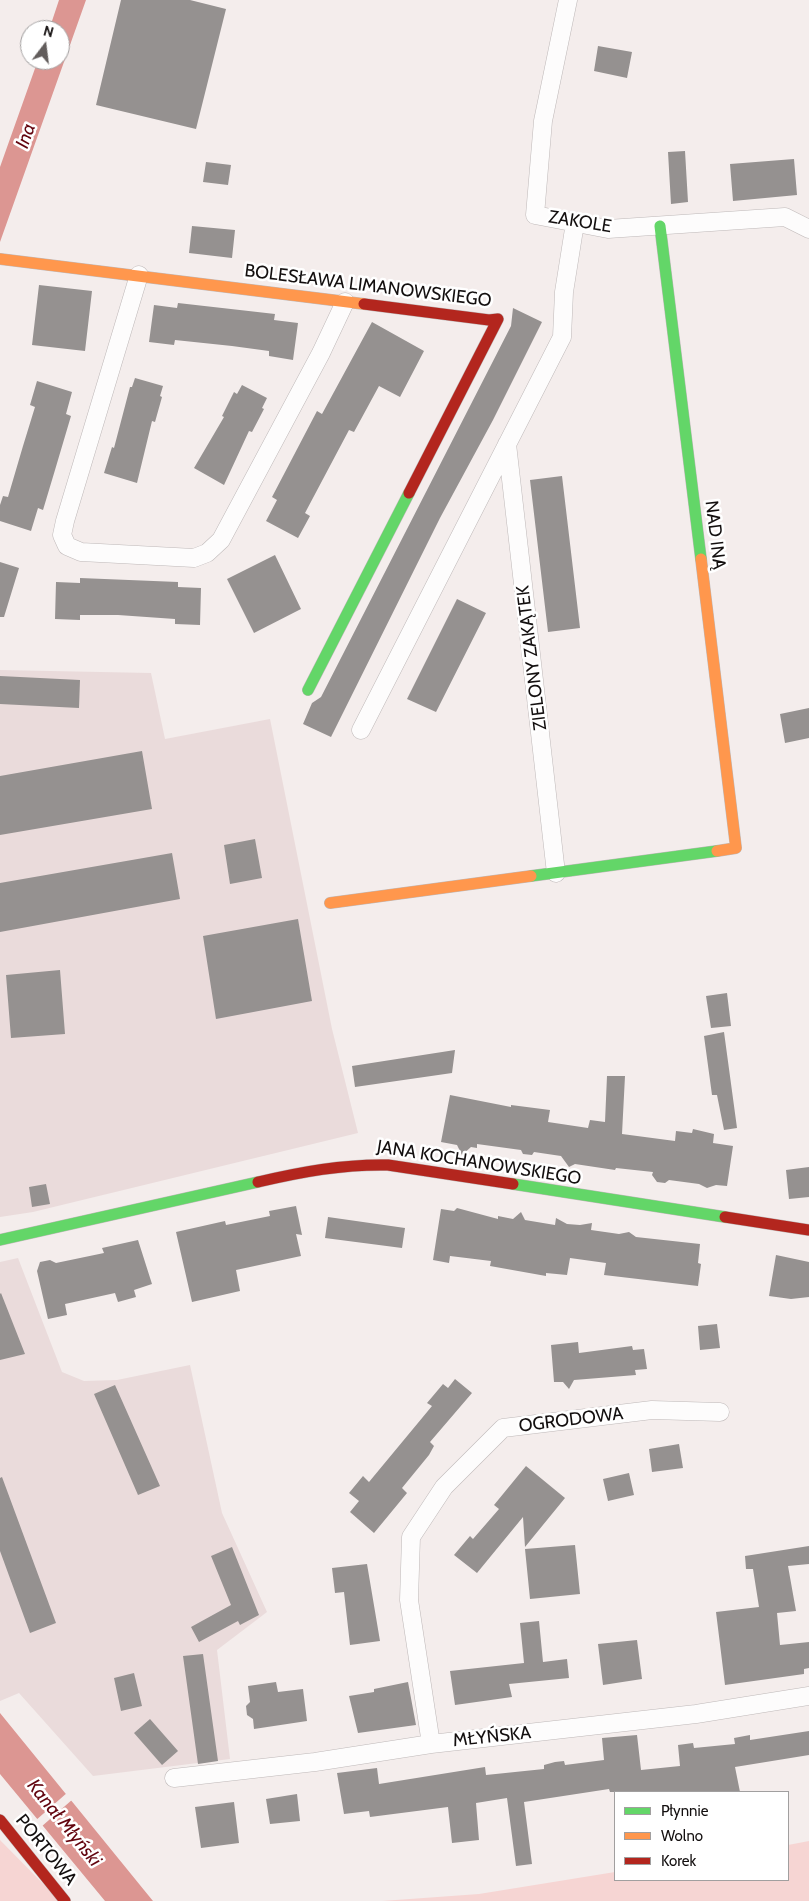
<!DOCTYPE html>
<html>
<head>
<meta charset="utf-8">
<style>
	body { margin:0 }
	#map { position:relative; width:809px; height:1901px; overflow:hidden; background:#f4edec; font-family:Cabin,sans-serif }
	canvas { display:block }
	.legend { position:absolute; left:614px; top:1791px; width:175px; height:90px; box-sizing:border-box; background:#fff; border:1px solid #a19f9f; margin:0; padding:6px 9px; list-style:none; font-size:15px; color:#130f0f }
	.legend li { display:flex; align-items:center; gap:10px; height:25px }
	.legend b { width:25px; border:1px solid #a19f9f }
	.north { position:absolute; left:20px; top:20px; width:50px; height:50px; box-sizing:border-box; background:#fff; border:1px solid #a19f9f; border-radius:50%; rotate:15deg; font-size:14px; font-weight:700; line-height:20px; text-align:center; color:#130f0f }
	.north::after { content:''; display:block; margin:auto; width:18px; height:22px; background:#625d5c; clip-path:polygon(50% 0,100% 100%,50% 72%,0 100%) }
</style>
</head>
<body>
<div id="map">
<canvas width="809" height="1901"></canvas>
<ul class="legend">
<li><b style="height:6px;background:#63d668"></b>Płynnie</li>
<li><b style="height:6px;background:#ff974d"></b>Wolno</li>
<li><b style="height:6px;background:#b3261e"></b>Korek</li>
</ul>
<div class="north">N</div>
</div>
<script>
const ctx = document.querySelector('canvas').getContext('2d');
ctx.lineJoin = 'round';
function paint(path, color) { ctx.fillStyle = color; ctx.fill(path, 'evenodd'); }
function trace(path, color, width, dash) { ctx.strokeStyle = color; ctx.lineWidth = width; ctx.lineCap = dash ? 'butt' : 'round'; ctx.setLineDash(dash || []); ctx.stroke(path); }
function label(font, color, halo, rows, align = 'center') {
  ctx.font = font + ' Cabin,sans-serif'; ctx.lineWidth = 5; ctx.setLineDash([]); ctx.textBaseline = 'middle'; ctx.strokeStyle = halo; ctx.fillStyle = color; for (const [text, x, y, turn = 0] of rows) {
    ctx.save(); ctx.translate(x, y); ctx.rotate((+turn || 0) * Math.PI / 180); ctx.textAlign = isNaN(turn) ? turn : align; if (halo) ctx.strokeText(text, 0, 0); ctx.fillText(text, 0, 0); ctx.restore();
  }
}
paint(new Path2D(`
	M 0,670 L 151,673 L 165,739 L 270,719 L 332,1029 L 358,1133 L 33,1212 L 0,1217 Z
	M 18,1258 L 62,1372 L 84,1381 L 117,1380 L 190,1365 L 222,1513 L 267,1612 L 217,1650 L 230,1759 L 93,1776 L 19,1693 L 0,1701 L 0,1262 Z`), '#eadbdb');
paint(new Path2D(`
	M 0,1840 L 60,1901 L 0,1901 Z
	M 809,1841 L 809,1901 L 382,1901 L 479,1894 L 615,1872 L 615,1880 L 788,1880 L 788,1845 Z`), '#f6d5d3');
paint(new Path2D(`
	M 59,0 L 86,0 L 0,242 L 0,167 L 38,60 L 60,60 L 60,30 L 49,30 Z
	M 0,1713 L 144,1890 L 153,1901 L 105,1901 L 0,1774 Z`), '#dc9692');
paint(new Path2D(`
	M 68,1792 L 73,1799 L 41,1827 L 35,1821 Z`), '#f4edec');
paint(new Path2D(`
	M 121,0 L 190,0 L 226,9 L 196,129 L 96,105 Z
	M 598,46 L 632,52 L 627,78 L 594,71 Z
	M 685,151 L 688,202 L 671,204 L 668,152 Z
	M 794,159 L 797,195 L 733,201 L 730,164 Z
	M 206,162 L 231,165 L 228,185 L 203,182 Z
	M 192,226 L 235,230 L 232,258 L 189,253 Z
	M 39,285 L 92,291 L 85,351 L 32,345 Z
	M 178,303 L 275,314 L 274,320 L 298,323 L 293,360 L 269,356 L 269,351 L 232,346 L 175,340 L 174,345 L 149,342 L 154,305 L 177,308 Z
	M 513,308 L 542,322 L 493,420 L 440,518 L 331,737 L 303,724 L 312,703 L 321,697 L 511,326 Z
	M 372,322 L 424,351 L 400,397 L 379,386 L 354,432 L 349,430 L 305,513 L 310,516 L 298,538 L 266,521 L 277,500 L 272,497 L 317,411 L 322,414 Z
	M 135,378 L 163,386 L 160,396 L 162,397 L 155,422 L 152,421 L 137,483 L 104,473 L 112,447 L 114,448 L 130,387 L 132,387 Z
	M 37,381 L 72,392 L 66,414 L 71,416 L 55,470 L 43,510 L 38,508 L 31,531 L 0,521 L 0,505 L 3,496 L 8,497 L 23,446 L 35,407 L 30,405 Z
	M 242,385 L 267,398 L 262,408 L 264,409 L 252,432 L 249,431 L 224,485 L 194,468 L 224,417 L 222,416 L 234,392 L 237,394 Z
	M 562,476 L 580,628 L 548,632 L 530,480 Z
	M 275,555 L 301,609 L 254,633 L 227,579 Z
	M 0,562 L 19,568 L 4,617 L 0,617 Z
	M 80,578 L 178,582 L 178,587 L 201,588 L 200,625 L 175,624 L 175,619 L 118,615 L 80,615 L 80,620 L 55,619 L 56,582 L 80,583 Z
	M 457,599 L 486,613 L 436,712 L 407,699 Z
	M 0,676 L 80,680 L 79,708 L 0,704 Z
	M 809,708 L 809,738 L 785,743 L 780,714 Z
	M 142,751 L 152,809 L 0,835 L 0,776 Z
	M 255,839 L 262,878 L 230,884 L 224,845 Z
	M 172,853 L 180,899 L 0,932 L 0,883 Z
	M 298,919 L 312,1001 L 216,1019 L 203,936 Z
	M 60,970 L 65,1034 L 11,1038 L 6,975 Z
	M 727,993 L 731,1026 L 711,1028 L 706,996 Z
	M 724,1032 L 737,1128 L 724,1130 L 717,1095 L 712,1095 L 704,1036 Z
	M 455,1050 L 452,1073 L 355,1087 L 352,1066 Z
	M 607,1076 L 625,1076 L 622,1134 L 675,1141 L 676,1131 L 692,1133 L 693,1129 L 714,1134 L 713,1143 L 733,1146 L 727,1186 L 716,1185 L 707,1188 L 699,1184 L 669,1180 L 665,1183 L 657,1182 L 652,1175 L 653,1172 L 616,1168 L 615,1170 L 575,1164 L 569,1167 L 561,1156 L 534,1152 L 532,1155 L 523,1154 L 521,1150 L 477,1144 L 477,1148 L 471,1147 L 462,1155 L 457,1145 L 441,1142 L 450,1095 L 511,1107 L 511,1105 L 550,1110 L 548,1122 L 588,1128 L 590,1120 L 605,1122 Z
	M 809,1167 L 809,1197 L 789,1199 L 786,1170 Z
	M 46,1184 L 50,1204 L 32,1207 L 29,1187 Z
	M 296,1206 L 302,1235 L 296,1234 L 301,1256 L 236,1270 L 240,1291 L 192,1302 L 176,1232 L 225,1221 L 226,1225 L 270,1216 L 269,1211 Z
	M 457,1208 L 498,1219 L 498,1216 L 513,1219 L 521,1212 L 525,1220 L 555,1225 L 556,1218 L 567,1224 L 580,1225 L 592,1223 L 591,1230 L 619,1234 L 629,1232 L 636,1237 L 700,1244 L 698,1263 L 701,1264 L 698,1286 L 604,1275 L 606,1263 L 570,1258 L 567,1275 L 546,1273 L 546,1276 L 490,1266 L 491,1261 L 450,1256 L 449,1263 L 433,1260 L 441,1209 L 454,1211 Z
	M 328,1217 L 405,1228 L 402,1248 L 325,1238 Z
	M 138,1240 L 152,1284 L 134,1290 L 136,1297 L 118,1302 L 115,1293 L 65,1304 L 67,1315 L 48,1319 L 37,1271 L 40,1262 L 50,1260 L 56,1263 L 104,1253 L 102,1248 Z
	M 776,1255 L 809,1262 L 809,1297 L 791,1299 L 769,1296 Z
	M 1,1293 L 25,1354 L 0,1360 L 0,1294 Z
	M 717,1324 L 720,1348 L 700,1350 L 698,1326 Z
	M 578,1342 L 579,1353 L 632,1346 L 633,1350 L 644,1349 L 647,1369 L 635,1370 L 636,1375 L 574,1380 L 569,1389 L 563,1382 L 554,1382 L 551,1345 Z
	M 455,1379 L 472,1393 L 430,1442 L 434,1446 L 429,1455 L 402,1488 L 407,1493 L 374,1533 L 350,1512 L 359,1501 L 349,1493 L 363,1476 L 369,1482 L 432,1406 L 427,1403 L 443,1384 L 448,1388 Z
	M 115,1385 L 160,1486 L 138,1495 L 94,1394 Z
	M 679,1444 L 683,1468 L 652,1472 L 649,1449 Z
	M 526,1466 L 565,1498 L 525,1547 L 523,1517 L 477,1573 L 454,1555 L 470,1536 L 473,1539 L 499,1509 L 494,1505 Z
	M 629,1473 L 634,1495 L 608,1501 L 603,1479 Z
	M 2,1477 L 56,1623 L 30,1633 L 0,1551 L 0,1478 Z
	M 575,1545 L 580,1594 L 530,1599 L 525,1549 Z
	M 809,1546 L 809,1564 L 788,1566 L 796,1611 L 777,1613 L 780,1645 L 809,1642 L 809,1668 L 804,1669 L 804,1674 L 725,1685 L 716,1612 L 759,1607 L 753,1569 L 746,1569 L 745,1556 Z
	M 232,1547 L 259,1615 L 240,1625 L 238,1621 L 199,1642 L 191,1627 L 231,1605 L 211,1556 Z
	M 367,1564 L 380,1641 L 350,1645 L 344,1592 L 335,1593 L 332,1568 Z
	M 539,1621 L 543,1662 L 567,1659 L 569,1678 L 509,1684 L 512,1697 L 455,1705 L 450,1671 L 524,1663 L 520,1623 Z
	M 637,1640 L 642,1679 L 603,1685 L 598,1644 Z
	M 203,1654 L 218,1761 L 198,1764 L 183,1656 Z
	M 134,1673 L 142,1706 L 121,1711 L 114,1678 Z
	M 276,1682 L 278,1692 L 303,1689 L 307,1721 L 254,1729 L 253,1719 L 247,1715 L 246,1706 L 250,1702 L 248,1686 Z
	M 408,1682 L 416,1725 L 358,1733 L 349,1696 L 374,1692 L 374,1689 Z
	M 150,1719 L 178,1751 L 162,1765 L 134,1733 Z
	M 809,1731 L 809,1755 L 735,1767 L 740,1792 L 610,1792 L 609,1789 L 524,1802 L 532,1864 L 516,1866 L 507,1798 L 476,1803 L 479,1840 L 452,1843 L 448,1807 L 370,1817 L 369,1811 L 344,1814 L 337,1773 L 377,1768 L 379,1784 L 485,1767 L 486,1775 L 544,1769 L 544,1765 L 555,1762 L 564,1761 L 565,1765 L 604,1760 L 602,1738 L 637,1735 L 641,1770 L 680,1766 L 678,1745 L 693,1743 L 694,1748 L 735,1744 L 734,1738 L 750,1735 L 750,1740 Z
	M 297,1794 L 300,1821 L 270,1824 L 266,1799 Z
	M 234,1802 L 239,1843 L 201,1848 L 195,1807 Z`), '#959190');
const street = new Path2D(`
	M 568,0 L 543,121 L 535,215 L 608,229 L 785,217 L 809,229
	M 139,275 L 65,521 L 62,535 L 67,546 L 81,552 L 194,558 L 207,553 L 221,540 L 321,353 L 345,302
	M 507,444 L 556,873
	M 361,730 L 562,337 L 564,292 L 575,223
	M 431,1744 L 409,1600 L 411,1537 L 444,1487 L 503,1428 L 652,1410 L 720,1412
	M 174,1778 L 315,1762 L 431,1744 L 696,1714 L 809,1696`);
const fast = new Path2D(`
	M 660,226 L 701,559
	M 308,690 L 409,493
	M 531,876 L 717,851
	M 513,1184 L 725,1217
	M 0,1240 L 258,1182`);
const slow = new Path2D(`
	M 0,259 L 364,304
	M 701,559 L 736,848 L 717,851
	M 330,903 L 531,876`);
const jam = new Path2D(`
	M 364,304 L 489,320 L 498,319 L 409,493
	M 258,1182 C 301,1172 343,1164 388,1165 L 513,1184
	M 725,1217 L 809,1230
	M 0,1820 L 65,1901`);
trace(street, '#beb8b8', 19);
trace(fast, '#beb8b8', 12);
trace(slow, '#beb8b8', 12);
trace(jam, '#beb8b8', 12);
trace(street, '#fdfcfc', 18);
trace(fast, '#63d668', 11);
trace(slow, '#ff974d', 11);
trace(jam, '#b3261e', 11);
label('18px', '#130f0f', '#fff', [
	["ZAKOLE",580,222,9],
	["BOLESŁAWA LIMANOWSKIEGO",368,286,7],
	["NAD INĄ",715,535,83],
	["ZIELONY ZAKĄTEK",532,658,-97],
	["JANA KOCHANOWSKIEGO",479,1163,9],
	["OGRODOWA",571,1420,-7],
	["MŁYŃSKA",492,1737,-6],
	["PORTOWA",46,1850,51]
]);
label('italic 19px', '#62040e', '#fff', [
	["Ina",26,136,-71],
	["Kanał Młyński",64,1823,51]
]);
</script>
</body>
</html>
